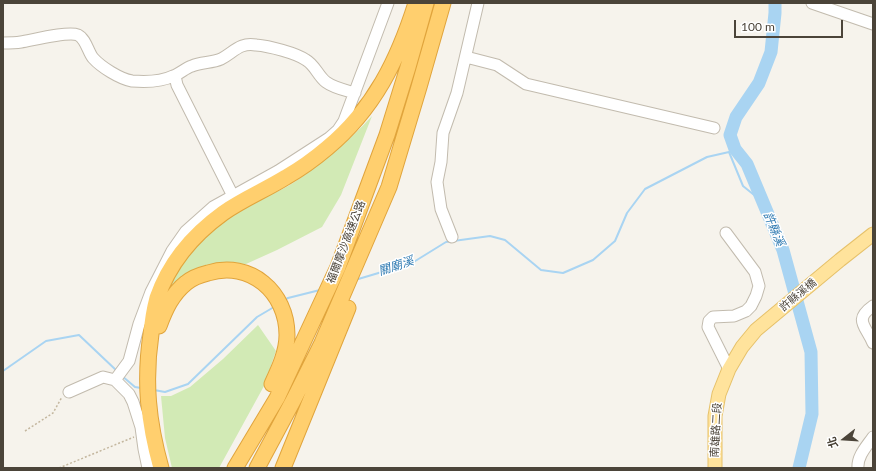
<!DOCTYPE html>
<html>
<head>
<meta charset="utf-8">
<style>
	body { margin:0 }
	#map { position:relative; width:876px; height:471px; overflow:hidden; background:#f6f3ec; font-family:Lato,"Noto Sans TC",sans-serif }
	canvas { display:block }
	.frame { position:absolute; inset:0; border:4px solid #4b4439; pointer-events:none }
	.north { position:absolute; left:824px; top:419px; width:40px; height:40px; -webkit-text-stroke:3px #fff; paint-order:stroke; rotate:253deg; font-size:11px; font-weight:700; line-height:16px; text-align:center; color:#4b4439 }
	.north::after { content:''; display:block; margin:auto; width:14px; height:18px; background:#4b4439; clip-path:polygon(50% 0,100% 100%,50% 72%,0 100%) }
	.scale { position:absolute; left:734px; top:20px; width:109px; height:18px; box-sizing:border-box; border:2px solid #4b4439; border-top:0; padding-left:5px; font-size:12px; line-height:14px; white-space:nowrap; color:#4b4439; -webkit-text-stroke:3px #fff; paint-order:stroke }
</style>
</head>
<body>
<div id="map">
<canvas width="876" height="471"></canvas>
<div class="frame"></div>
<div class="north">北</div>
<div class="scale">100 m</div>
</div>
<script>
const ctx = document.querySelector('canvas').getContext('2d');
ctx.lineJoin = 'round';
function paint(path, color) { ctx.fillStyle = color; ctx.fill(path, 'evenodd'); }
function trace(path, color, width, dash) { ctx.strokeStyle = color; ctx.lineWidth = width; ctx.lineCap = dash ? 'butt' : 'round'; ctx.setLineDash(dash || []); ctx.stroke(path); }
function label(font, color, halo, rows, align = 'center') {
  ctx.font = font + ' Lato,"Noto Sans TC",sans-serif'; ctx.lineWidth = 3; ctx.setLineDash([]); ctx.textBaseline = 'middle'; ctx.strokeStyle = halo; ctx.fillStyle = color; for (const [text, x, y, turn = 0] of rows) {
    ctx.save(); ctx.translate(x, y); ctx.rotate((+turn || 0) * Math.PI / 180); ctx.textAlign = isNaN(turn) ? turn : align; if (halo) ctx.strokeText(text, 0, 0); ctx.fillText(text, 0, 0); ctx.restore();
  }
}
paint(new Path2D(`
	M 372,116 L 341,195 L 322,227 L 277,250 L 246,264 L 214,267 L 163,295 C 179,259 210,225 244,207 C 261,198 280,192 296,181 C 324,162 349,141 372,116 Z
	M 258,325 L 276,351 L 264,386 L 219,468 L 172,468 L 165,438 L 161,396 L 171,396 L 190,387 L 223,359 Z`), '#d2eab5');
trace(new Path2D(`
	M 355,280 L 412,263 L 446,242 L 490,236 L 505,240 L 541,270 L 563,273 L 593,260 L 615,241 L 627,213 L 645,189 L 707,157 L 729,152 L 743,186 L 764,203
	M 284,300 L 288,298 L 320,290
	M 3,371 L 46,341 L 79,335 L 117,371
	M 122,376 L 135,387 L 141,388
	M 154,390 L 165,392 L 188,384 L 257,317 L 274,307`), '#a9d4f2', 2);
trace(new Path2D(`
	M 775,3 L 775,13 L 771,52 L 759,83 L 736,117 L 730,135 L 735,149 L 747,164 L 783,250 L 811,352 L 812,414 L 799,468`), '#a9d4f2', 13);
const minor = new Path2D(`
	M 812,3 L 873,24
	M 3,43 C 9,43 15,43 21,42 C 33,40 68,31 78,35 C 86,39 88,52 93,58 C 101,67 120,79 132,81 C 145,82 161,82 173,76 C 180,74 185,68 192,66 C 201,62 212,63 221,59 C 234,52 240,42 256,45 C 269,46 296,53 306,60 C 315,65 318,76 326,82 C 334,88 345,90 355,93
	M 466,57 L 497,65 L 526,84 L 714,128
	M 175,76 L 177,85 L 233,196
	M 726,233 L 755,272 L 759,286 L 756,296 L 751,306 L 746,311 L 734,316 L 713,317 L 709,321 L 708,327 L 729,369
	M 452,237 L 441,209 L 437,182 L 441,162 L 443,133 L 457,93 L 478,3
	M 873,306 C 853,320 866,326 873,343
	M 115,380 L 129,361 L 139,324 L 151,292 L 172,251 L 186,231 L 213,207 L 278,171 L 329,138 L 338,130 L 344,121 L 388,3
	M 69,392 L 103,377 L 115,380 L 129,394 L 133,402 L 141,427 L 144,449 L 148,468
	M 858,468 C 857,456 867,446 873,437`);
const major = new Path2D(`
	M 715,468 L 715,416 L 719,394 L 729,369 L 742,347 L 756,330 L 840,260 L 873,234`);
const highway = new Path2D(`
	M 159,326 C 165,310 172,294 186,283 C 192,278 200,275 208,273 C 250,260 287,292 287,335 C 287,352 279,369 272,384
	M 161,468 C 148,422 144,381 151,334 C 152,322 154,309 157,298 C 169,263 194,234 223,213 C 243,199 265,190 286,177 C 300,169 314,159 327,148 C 374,109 398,60 416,3
	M 235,468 L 277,398 L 338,267 L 387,135 L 408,67 L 426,3
	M 257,468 L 294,399 L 322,343 L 389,187 L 419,87 L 443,3
	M 283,468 L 348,308`);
trace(minor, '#c2bbae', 13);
trace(major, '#e6c16a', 15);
trace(highway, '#e0a43c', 17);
trace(new Path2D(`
	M 25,431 L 53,413 L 62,397
	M 59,468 L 134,437`), '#c4b79f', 1.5, [2, 2]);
trace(minor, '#fff', 11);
trace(major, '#ffe39c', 13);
trace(highway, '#ffcf6e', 15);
label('11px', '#4b4439', '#fff', [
	["福爾摩沙高速公路",346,242,-69],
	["許縣溪橋",798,295,-40],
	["南雄路二段",716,430,-87]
]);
label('italic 12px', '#2e7ab2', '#fff', [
	["許縣溪",774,229,67],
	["關廟溪",396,266,-18]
]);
</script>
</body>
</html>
